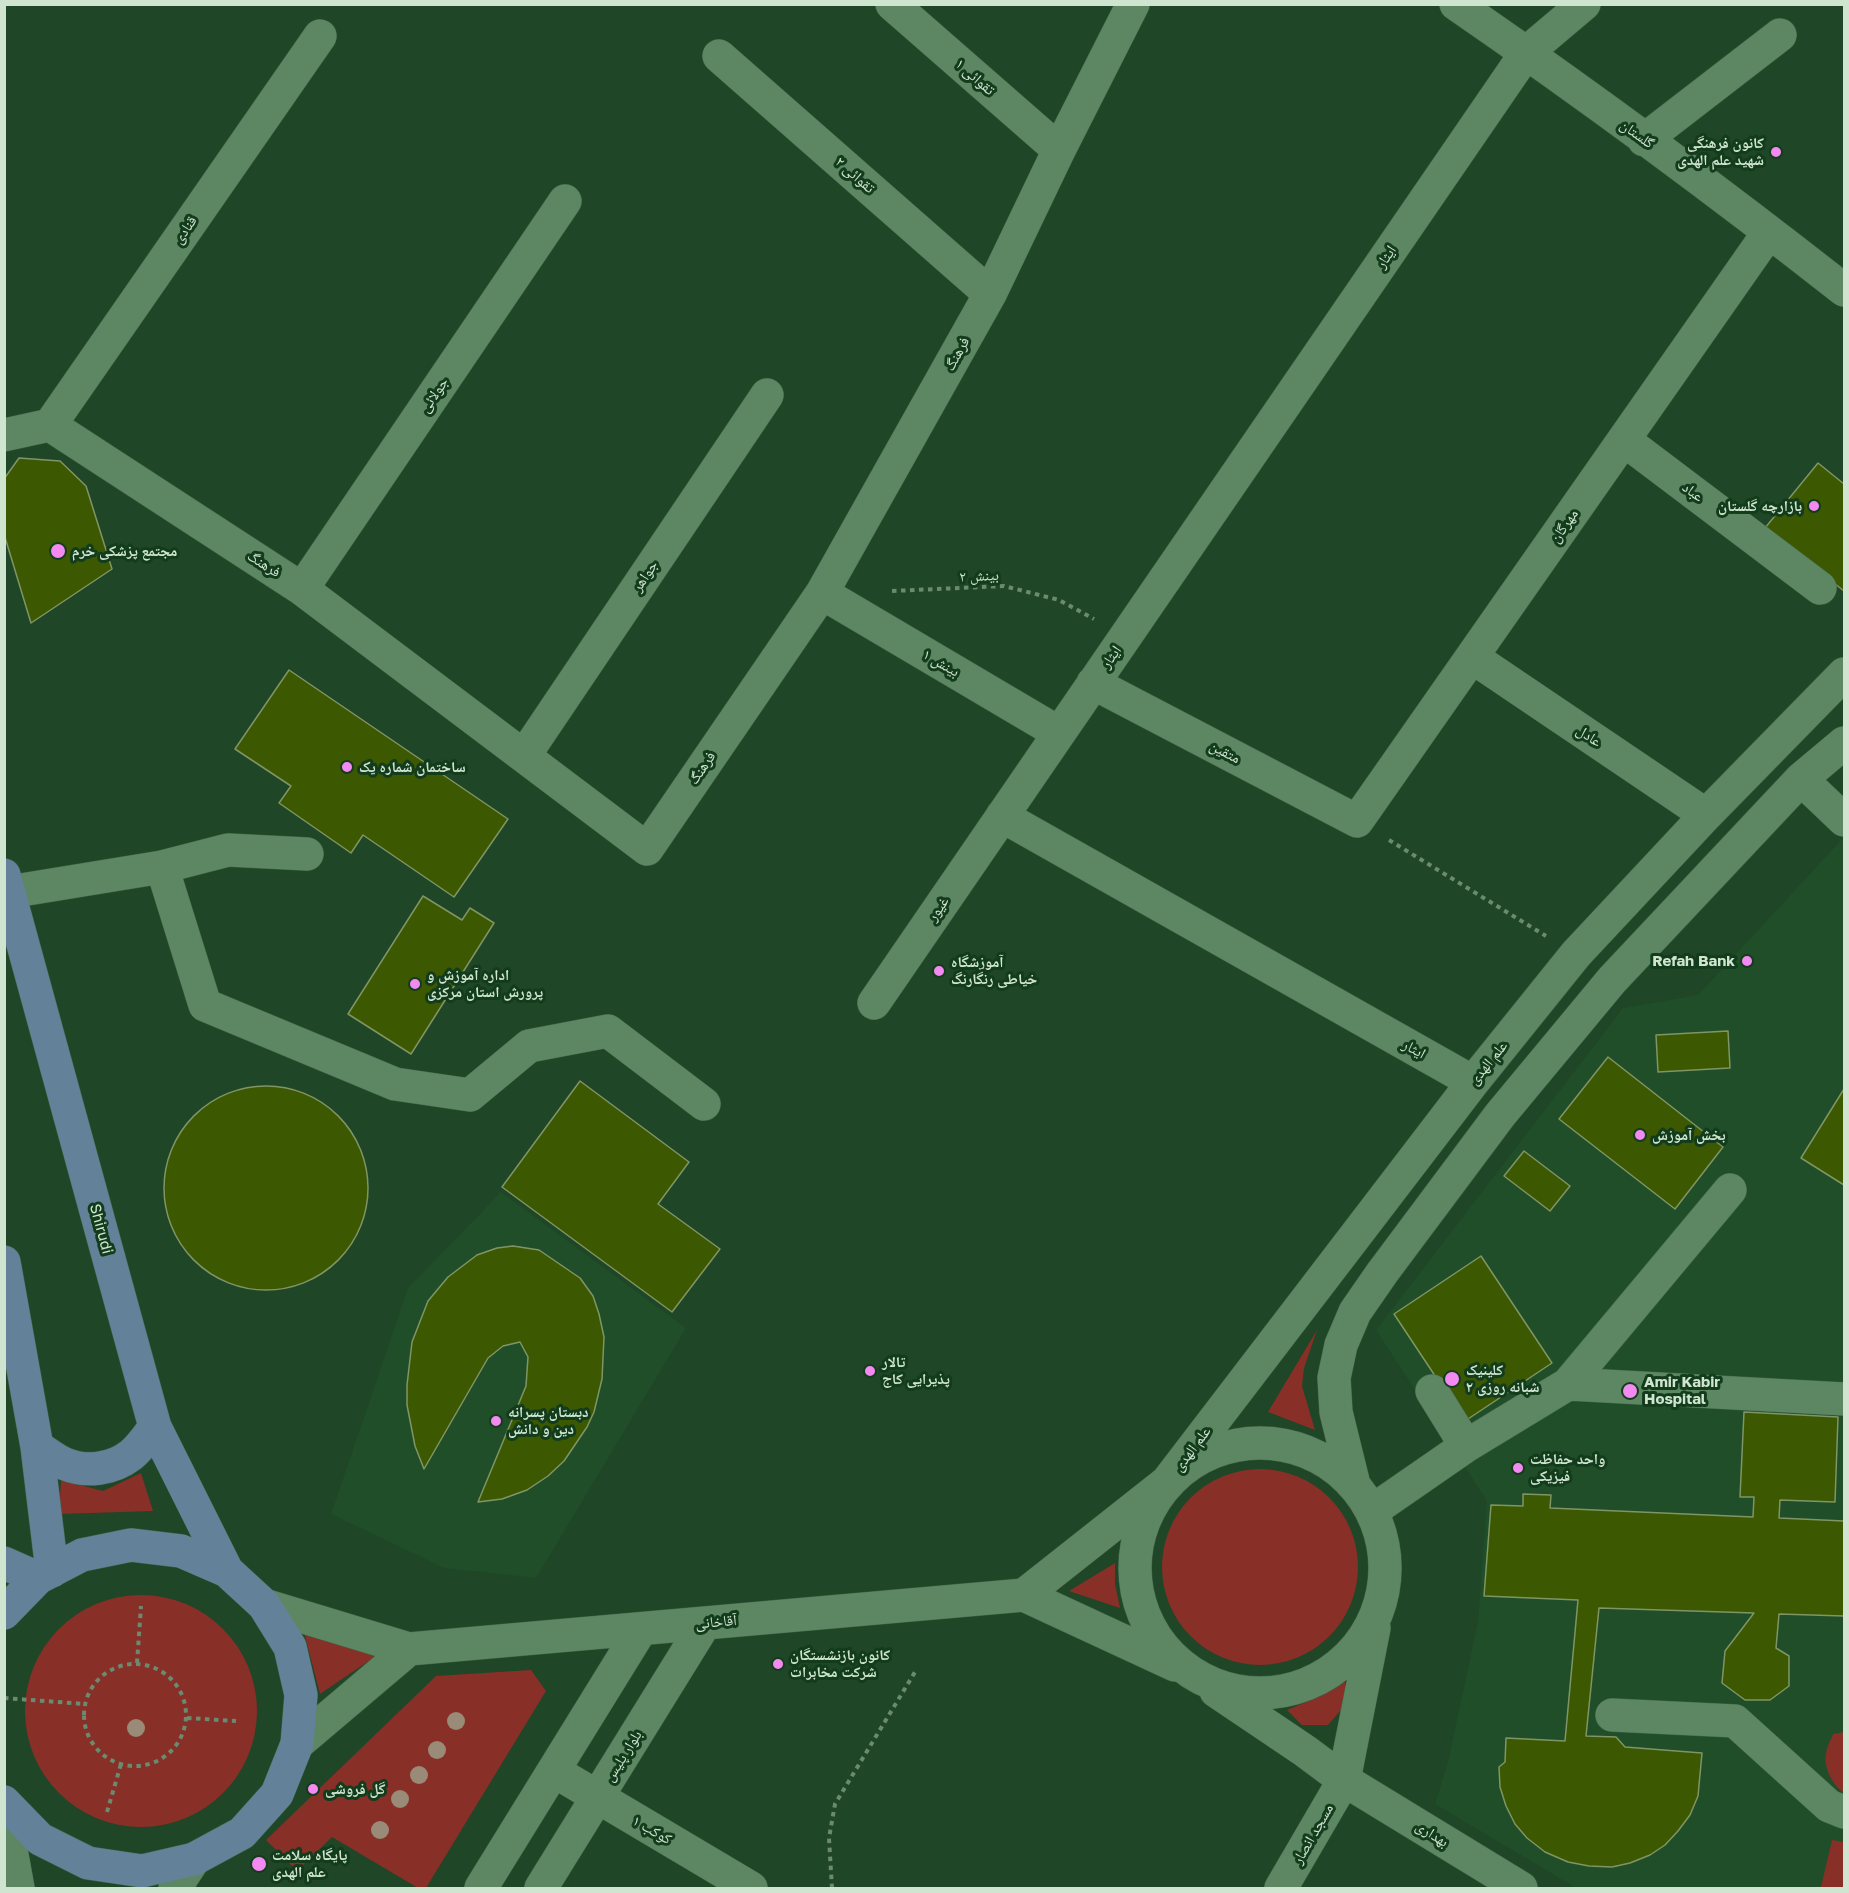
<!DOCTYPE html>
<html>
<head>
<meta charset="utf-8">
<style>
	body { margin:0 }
	#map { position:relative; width:1849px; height:1893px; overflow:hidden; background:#1f4626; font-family:"Golos Text",sans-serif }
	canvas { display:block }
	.frame { position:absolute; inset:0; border:6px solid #cfe5d0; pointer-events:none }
</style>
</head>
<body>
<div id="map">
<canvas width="1849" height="1893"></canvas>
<div class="frame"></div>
</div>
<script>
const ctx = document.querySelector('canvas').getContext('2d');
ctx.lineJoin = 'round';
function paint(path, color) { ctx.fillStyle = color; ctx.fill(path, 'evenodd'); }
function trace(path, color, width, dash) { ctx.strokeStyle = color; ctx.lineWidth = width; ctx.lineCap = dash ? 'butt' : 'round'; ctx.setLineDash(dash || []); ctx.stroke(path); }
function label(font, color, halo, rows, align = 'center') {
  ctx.font = font + ' "Golos Text","Noto Naskh Arabic",sans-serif'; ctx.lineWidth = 6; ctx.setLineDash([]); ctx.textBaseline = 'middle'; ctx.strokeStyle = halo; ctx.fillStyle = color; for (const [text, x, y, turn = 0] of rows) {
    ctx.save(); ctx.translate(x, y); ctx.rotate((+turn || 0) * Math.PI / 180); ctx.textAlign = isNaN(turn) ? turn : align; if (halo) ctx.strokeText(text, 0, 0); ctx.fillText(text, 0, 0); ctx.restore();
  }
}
paint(new Path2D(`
	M 1844,837 L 1844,1888 L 1576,1888 L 1435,1804 L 1448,1762 L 1478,1621 L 1487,1501 L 1376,1330 L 1623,1008 L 1698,995 Z
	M 501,1192 L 686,1328 L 536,1578 L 444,1568 L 331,1514 L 408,1288 Z`), '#1f4e28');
paint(new Path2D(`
	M 1317,1330 L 1304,1368 L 1302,1386 L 1315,1430 L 1268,1412 Z
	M1162 1567a98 98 0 1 1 196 0a98 98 0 1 1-196 0Z
	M 141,1473 L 153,1511 L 59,1514 L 61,1480 L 103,1491 Z
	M 1115,1563 L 1115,1584 L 1120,1608 L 1069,1591 Z
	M25 1711a116 116 0 1 1 232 0a116 116 0 1 1-232 0Z
	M 304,1632 L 379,1654 L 320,1694 Z
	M 531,1670 L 546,1691 L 426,1888 L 418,1888 L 332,1837 L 297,1871 L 266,1840 L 436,1676 Z
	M 1345,1681 L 1347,1703 L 1328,1725 L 1302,1725 L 1287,1710 L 1313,1699 Z
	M 1844,1732 L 1844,1793 C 1833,1786 1823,1767 1826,1753 C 1827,1746 1831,1740 1833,1734 Z
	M 1832,1840 L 1844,1842 L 1844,1888 L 1821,1887 Z`), '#882f28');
const building = new Path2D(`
	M 19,458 L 60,461 L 86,486 L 112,569 L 31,623 L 4,534 L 4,479 Z
	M 1818,463 L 1844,484 L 1844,591 L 1765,528 Z
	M 289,670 L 508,819 L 454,897 L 363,835 L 351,853 L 279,803 L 291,786 L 235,749 Z
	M 423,896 L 462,920 L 470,908 L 494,923 L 411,1054 L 348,1014 Z
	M 1728,1031 L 1730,1068 L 1658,1072 L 1656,1035 Z
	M 1608,1057 L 1723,1147 L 1675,1209 L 1559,1119 Z
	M 580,1081 L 689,1162 L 658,1204 L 720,1249 L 672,1312 L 502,1187 Z
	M164 1188a102 102 0 1 1 204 0a102 102 0 1 1-204 0Z
	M 1844,1089 L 1844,1185 L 1801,1158 Z
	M 1524,1151 L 1570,1186 L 1550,1211 L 1504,1176 Z
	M 513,1246 L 539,1250 L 580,1278 L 593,1296 L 599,1314 L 604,1337 L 602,1379 L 594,1412 L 587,1427 L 564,1461 L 548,1476 L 527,1490 L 502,1499 L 478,1502 L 526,1386 L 528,1357 L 520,1342 L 503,1346 L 488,1358 L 424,1469 L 415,1446 L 407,1405 L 407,1385 L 412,1342 L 428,1301 L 448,1277 L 477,1255 L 497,1248 Z
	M 1481,1256 L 1552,1363 L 1465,1421 L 1394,1314 Z
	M 1744,1412 L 1838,1417 L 1835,1502 L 1780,1500 L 1779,1518 L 1844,1521 L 1844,1616 L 1779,1614 L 1776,1648 L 1789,1656 L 1789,1686 L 1770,1700 L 1745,1700 L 1722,1683 L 1725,1651 L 1754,1613 L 1599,1608 L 1586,1736 L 1616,1737 L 1625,1747 L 1702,1753 L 1698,1796 L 1690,1815 L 1678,1831 L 1665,1845 L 1650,1855 L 1630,1863 L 1612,1867 L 1589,1866 L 1568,1862 L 1545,1852 L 1527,1838 L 1515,1824 L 1506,1806 L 1500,1787 L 1499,1767 L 1505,1762 L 1506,1738 L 1565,1741 L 1578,1600 L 1484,1596 L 1491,1505 L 1523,1506 L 1523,1494 L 1551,1495 L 1550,1508 L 1753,1517 L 1754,1497 L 1740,1497 Z`);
paint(building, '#3c5800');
trace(building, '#809565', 1.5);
const minor = new Path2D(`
	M 892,4 L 1059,150
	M 1456,4 C 1588,95 1718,191 1844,290
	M 719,56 L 990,294
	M 1644,140 L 1780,35
	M 50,425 L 320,36
	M 4,435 L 50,425 L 302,589 L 647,849 L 822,593 L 990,294 L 1059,150 L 1133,4
	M 1624,440 L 1820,588
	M 302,589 L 565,201
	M 822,593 L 1059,733
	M 1472,657 L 1706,815
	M 1093,683 L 1357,821 L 1769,232
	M 524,756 L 767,395
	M 1801,779 L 1844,820
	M 1002,816 L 1473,1082
	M 162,867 L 205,1005 L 395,1084 L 470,1095 L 529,1046 L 608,1031 L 704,1104
	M 9,892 L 162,867 L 228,850 L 307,854
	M 874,1003 L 1526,53 L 1584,4
	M 1568,1384 L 1730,1190
	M 1432,1391 L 1466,1446
	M1135 1568a125 125 0 1 1 250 0a125 125 0 1 1-250 0Z
	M 1354,1485 L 1336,1412 L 1334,1378 L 1341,1345 L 1355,1312 L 1382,1273 L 1500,1115 L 1612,980 L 1801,779 L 1844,743
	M 1372,1511 L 1466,1446 L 1568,1384 L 1844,1399
	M 1024,1595 L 1167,1482 L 1473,1082 L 1576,954 L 1706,815 L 1844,674
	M 1024,1595 L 1175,1665
	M 264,1605 L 409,1649 L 1024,1595
	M 1216,1691 L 1305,1751 L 1344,1780 L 1521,1888
	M 1612,1715 L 1735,1721 L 1829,1806 L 1844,1812
	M 297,1744 L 409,1649
	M 554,1771 L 751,1888
	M 4,1811 L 18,1888
	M 175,1888 L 194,1859
	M 481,1888 L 641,1629
	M 541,1888 L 705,1623
	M 1281,1888 L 1344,1780 L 1374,1628`);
const major = new Path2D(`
	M 4,875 L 155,1427 L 227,1571
	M 4,1262 L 37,1447 L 52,1571
	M 37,1447 C 46,1452 55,1460 65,1464 C 87,1473 113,1469 131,1455 C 140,1448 148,1436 155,1427
	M 4,1563 L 38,1578
	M 4,1613 L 38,1578 L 82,1555 L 131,1545 L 181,1551 L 227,1571 L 264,1605 L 290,1647 L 301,1695 L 297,1744 L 277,1794 L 242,1833 L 194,1859 L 142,1871 L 88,1863 L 40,1839 L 4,1802`);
trace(minor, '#406448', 34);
trace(major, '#406448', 34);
trace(new Path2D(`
	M 892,591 L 1004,586 L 1059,600 L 1094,619
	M 1389,840 L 1546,936
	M 137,1663 L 141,1606
	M84 1715a51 51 0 1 1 102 0a51 51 0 1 1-102 0Z
	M 4,1698 L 85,1704
	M 187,1718 L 236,1721
	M 107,1812 L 121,1764
	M 832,1888 L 829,1838 L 835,1804 L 915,1672`), '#6b8a6f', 4, [4.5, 4.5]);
trace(minor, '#5d8763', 33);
trace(major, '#63829a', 33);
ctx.fillStyle = '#998b78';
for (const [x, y] of [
	[456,1721],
	[136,1728],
	[437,1750],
	[419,1775],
	[400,1799],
	[380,1830]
]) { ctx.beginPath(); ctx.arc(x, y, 9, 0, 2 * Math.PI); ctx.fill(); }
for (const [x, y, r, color] of [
	[1776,152,6,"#f38af1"],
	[1814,506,6,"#f38af1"],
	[58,551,8,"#f38af1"],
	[347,767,6,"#f38af1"],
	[1747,961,6,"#f38af1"],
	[939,971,6,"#f38af1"],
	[415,984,6,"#f38af1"],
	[1640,1135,6,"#f38af1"],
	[870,1371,6,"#f38af1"],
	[1452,1379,8,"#f38af1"],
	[1630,1391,8,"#f38af1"],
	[496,1421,6,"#f38af1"],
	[1518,1468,6,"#f38af1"],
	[778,1664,6,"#f38af1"],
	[313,1789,6,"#f38af1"],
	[259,1864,8,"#f38af1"]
]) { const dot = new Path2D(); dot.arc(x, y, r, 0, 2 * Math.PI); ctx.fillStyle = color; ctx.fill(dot); trace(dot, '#133c1c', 2); }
label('15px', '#cfe5d0', '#133c1c', [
	["تقوائی ۱",975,77,41],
	["گلستان",1637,134,36],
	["تقوائی ۲",855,175,41],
	["قنادی",185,230,-55],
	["ایثار",1386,257,-56],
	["فرهنگ",957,354,-61],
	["جولائی",434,395,-56],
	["عباد",1693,492,37],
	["مهرگان",1564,526,-55],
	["فرهنگ",264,564,33],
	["جواهر",645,576,-56],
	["بینش ۲",979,576,-3],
	["ایثار",1111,657,-55],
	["بینش ۱",941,663,30],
	["عادل",1589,736,34],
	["متقین",1225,752,28],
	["فرهنگ",702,768,-56],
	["غیور",938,909,-56],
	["ایثار",1414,1049,29],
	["علم الهدی",1488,1063,-51],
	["Shirudi",101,1229,75],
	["علم الهدی",1192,1449,-53],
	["آقاخانی",716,1622,-5],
	["بلوار پلیس",623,1756,-58],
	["کوکب ۱",652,1830,30],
	["مسجد انصار",1313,1834,-60],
	["بهداری",1432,1834,32]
]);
label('bold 15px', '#cfe5d0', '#133c1c', [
	["کانون فرهنگی",1764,143,"right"],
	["شهید علم الهدی",1764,160,"right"],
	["بازارچه گلستان",1802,506,"right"],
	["مجتمع پزشکی خرم",72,551],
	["ساختمان شماره یک",359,767],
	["Refah Bank",1735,961,"right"],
	["آموزشگاه",951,962],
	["خیاطی رنگارنگ",951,979],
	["اداره آموزش و",427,975],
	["پرورش استان مرکزی",427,992],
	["بخش آموزش",1652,1135],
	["تالار",882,1362],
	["پذیرایی کاج",882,1379],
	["کلینیک",1466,1370],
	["شبانه روزی ۲",1466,1387],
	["Amir Kabir",1644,1382],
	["Hospital",1644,1399],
	["دبستان پسرانه",508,1412],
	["دین و دانش",508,1429],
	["واحد حفاظت",1530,1459],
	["فیزیکی",1530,1476],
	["کانون بازنشستگان",790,1655],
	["شرکت مخابرات",790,1672],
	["گل فروشی",325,1789],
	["پایگاه سلامت",272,1855],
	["علم الهدی",272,1872]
], 'left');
</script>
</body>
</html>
